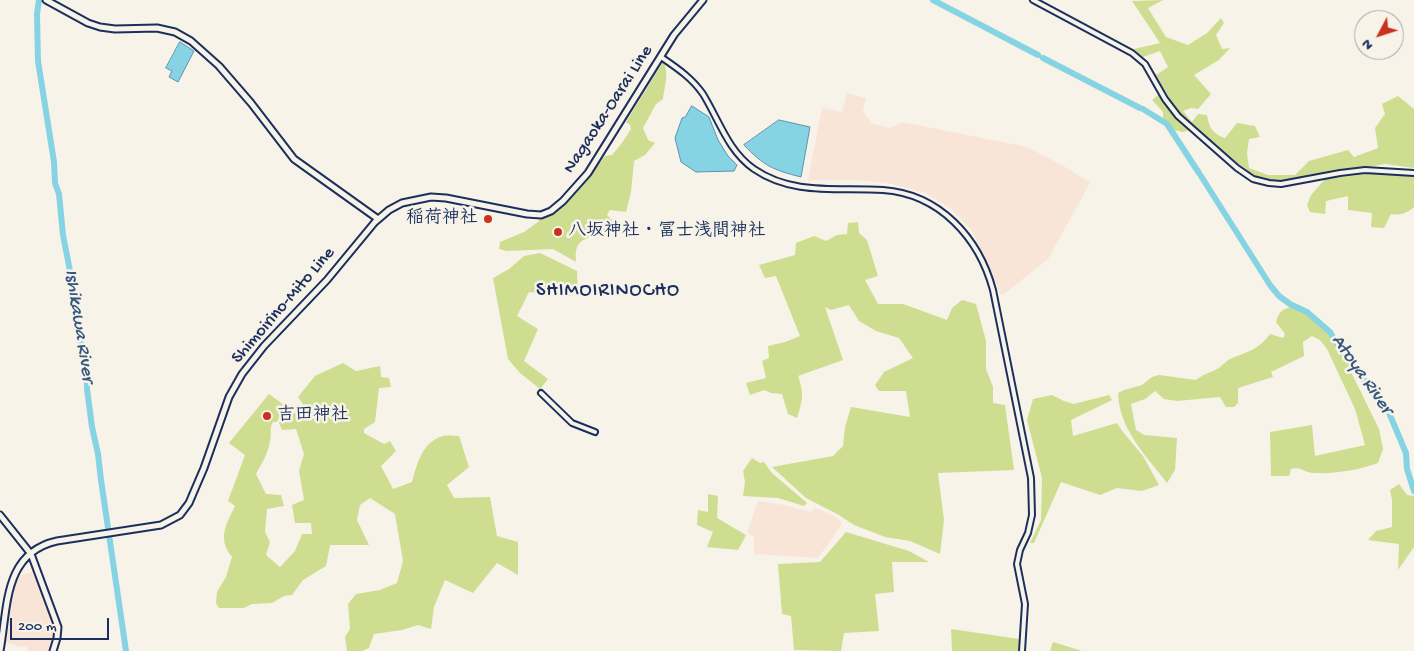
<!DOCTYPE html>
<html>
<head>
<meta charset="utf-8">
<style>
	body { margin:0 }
	#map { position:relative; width:1414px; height:651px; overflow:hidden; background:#f7f3e8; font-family:"Gochi Hand",sans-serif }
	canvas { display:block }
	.north { position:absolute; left:1354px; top:10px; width:50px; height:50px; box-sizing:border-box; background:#f7f3e8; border:1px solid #9fa5b1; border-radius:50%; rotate:230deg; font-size:14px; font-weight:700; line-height:20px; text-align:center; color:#1b2f5e }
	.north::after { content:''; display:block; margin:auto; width:18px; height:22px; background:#c8321e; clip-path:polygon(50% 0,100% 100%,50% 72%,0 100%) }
	.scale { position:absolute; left:10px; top:618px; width:99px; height:22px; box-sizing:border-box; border:2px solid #1b2f5e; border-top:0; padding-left:6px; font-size:15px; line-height:18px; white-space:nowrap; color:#1b2f5e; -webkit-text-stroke:4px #f7f3e8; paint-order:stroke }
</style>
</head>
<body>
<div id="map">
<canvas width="1414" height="651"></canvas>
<div class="north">N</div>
<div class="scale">200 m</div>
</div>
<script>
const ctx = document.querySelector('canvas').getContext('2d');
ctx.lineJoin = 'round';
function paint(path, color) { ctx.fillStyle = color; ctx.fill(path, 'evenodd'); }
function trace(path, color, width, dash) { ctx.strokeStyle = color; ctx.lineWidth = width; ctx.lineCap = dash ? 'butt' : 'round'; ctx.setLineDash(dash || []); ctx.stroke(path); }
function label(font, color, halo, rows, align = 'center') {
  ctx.font = font + ' "Gochi Hand","Klee One",sans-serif'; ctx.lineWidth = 5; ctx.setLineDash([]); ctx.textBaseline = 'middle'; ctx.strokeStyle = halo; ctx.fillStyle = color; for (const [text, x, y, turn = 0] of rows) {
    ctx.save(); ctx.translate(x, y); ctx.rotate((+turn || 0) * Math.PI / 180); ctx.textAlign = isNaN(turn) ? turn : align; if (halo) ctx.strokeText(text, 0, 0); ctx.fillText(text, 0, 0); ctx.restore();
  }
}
paint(new Path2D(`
	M 847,93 L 866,98 L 863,111 L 872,124 L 890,128 L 902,122 L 1027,147 L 1069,169 L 1090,183 L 1048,259 L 1003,295 L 1000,294 L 989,266 L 971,229 L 950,208 L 925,193 L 888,183 L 855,180 L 808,180 L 822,108 L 842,112 Z
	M 758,501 L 784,505 L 811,512 L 815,508 L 821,510 L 837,518 L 842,524 L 818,558 L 754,554 L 754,537 L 747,532 Z
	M 36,571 L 55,625 L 55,638 L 51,651 L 28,651 L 26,646 L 21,647 L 5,642 L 14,589 L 18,576 Z`), '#f8e5d7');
paint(new Path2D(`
	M 1163,0 L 1148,8 L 1166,37 L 1188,45 L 1207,33 L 1221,18 L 1224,23 L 1216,35 L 1222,49 L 1230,48 L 1219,60 L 1194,75 L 1211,94 L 1198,109 L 1191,108 L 1183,111 L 1192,122 L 1198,114 L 1207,115 C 1209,128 1213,134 1225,138 L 1237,123 L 1255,126 L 1260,137 L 1249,139 L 1247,153 L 1249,168 L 1268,175 L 1295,175 L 1309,161 L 1348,150 L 1354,157 L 1378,148 L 1375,128 L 1385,114 L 1382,104 L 1398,96 L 1414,109 L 1414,168 L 1385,164 L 1282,182 L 1267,181 L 1253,176 L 1187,121 L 1175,108 L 1156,75 L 1168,67 L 1160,51 L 1143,57 L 1134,49 L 1160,43 L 1132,1 Z
	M 663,62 C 670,71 664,89 663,99 L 656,104 L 643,128 L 648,140 L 655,143 L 645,155 L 634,161 L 631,192 L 626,212 L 610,210 L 607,215 L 613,221 C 609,225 605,230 601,232 C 583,241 574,239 576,262 L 553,249 L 507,251 L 499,249 L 500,242 L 524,232 L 538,222 L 541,218 L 550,215 L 562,206 L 587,180 L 605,156 L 612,155 L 622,143 L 631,129 L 630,125 L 626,122 Z
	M 1159,94 L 1178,119 L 1189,130 L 1183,132 L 1173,130 L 1163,118 L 1163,112 L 1152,100 Z
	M 1390,173 L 1414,176 L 1414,207 C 1407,213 1400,216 1391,214 L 1384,228 L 1371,227 L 1372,213 L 1348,210 L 1348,196 L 1326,201 L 1325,214 L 1310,212 L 1307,205 L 1311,195 L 1325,179 L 1367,174 Z
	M 858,222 L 859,233 L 867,240 L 878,276 L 865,280 L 878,304 L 903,304 L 947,320 L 952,308 L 962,300 L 976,304 L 986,341 L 986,369 L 993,387 L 993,403 L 1005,405 L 1014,470 L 938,473 L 944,520 L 940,554 L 910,541 L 885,537 L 854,525 L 839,515 L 806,498 L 772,467 L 833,456 L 843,446 L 845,427 L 851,407 L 910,417 L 906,391 L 879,391 L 875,385 L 884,372 L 913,358 L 899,338 L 876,331 L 859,321 L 849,305 L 831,310 L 825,307 L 843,360 L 798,376 C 804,393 803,400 797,418 L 788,414 L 782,394 L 771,393 L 764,390 L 750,395 L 746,383 L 766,378 L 762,361 L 769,358 L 768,346 L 785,342 L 800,336 L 776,276 L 765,278 L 759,265 L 795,255 L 796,243 L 814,236 L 826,241 L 837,235 L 847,234 L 848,223 Z
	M 540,253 L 577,271 L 578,294 L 567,296 L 529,292 L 517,316 L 538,329 L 524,361 L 548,379 L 540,389 L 520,373 L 508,359 L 493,278 L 509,269 L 524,256 Z
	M 1292,306 C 1307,312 1323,324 1334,337 L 1379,429 L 1383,449 L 1378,463 C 1359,470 1334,474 1314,473 C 1304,473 1302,466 1291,469 L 1289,476 L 1271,476 L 1270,432 L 1312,425 L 1315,456 L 1365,445 L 1355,409 L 1327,349 L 1320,340 L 1312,336 L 1303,342 L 1304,356 L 1271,372 L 1273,377 L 1238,388 L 1238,403 L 1234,407 L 1226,407 L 1220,397 L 1177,401 L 1164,399 L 1155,391 L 1145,399 L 1131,404 L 1136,430 L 1144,435 L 1177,438 L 1175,470 L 1167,483 C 1146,456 1119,429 1118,393 L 1124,390 L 1142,385 L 1152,377 L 1159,375 L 1196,380 C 1204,373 1214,372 1220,367 C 1224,364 1226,361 1230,359 C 1247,352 1258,350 1270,334 L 1283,338 L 1285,334 L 1276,322 C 1279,311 1282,310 1292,306 Z
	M 343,363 L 356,371 L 380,366 L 381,377 L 389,378 L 391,387 L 379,388 L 375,422 L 364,429 L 364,433 L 384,444 L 390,441 L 396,451 L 381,466 L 393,489 L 412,482 C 417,464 422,442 443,436 C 448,435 454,436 459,436 L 469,467 L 447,485 L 454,498 L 490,497 L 497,536 L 518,542 L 518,575 L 497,563 L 473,593 L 445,580 L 434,607 L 431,629 L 418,625 L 402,630 L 374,634 L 369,648 L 362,651 L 347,651 L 345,637 L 350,629 L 348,604 L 356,594 L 380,590 L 397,583 L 403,561 L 395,514 L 370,498 L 360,505 L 357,520 L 369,545 L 330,545 L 326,566 L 303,580 L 292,595 L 284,596 L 272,603 L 252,604 L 244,608 L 219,608 L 216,603 L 217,592 L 226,577 L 232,557 C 217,538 226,525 235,506 L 228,501 L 245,455 L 229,443 L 269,394 L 284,405 L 277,422 L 273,422 C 269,428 272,434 270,441 C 268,454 262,463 256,474 L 266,494 L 281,495 L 284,506 L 267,509 L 265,532 L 270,542 L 266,555 L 280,567 L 295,551 L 302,534 L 312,534 L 311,523 L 295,523 L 292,505 L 304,500 L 299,471 L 304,454 L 296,429 L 282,430 L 279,423 L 287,408 L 293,414 L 304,406 L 298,397 L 315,376 Z
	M 1052,395 L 1064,401 L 1074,404 L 1109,395 L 1112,400 L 1071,420 L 1073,436 L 1117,423 L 1123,432 L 1143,456 L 1159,485 L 1142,491 L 1117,488 L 1100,495 L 1061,482 L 1034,543 L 1030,543 L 1041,520 L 1042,478 L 1027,420 L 1033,399 Z
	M 752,458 L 760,463 L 764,462 L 772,473 L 807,503 L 804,506 L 778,498 L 743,496 L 745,482 L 743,471 Z
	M 1399,484 L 1407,495 L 1414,496 L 1414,547 L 1398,570 L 1399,544 L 1368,540 L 1376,531 L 1392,527 L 1392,500 L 1390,490 Z
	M 708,494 L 718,496 L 717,518 L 746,535 L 738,550 L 707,547 L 713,532 L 697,525 L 698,510 L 708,512 Z
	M 846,532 L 909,551 L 929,562 L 892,562 L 894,592 L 875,594 L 879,631 L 844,633 L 841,651 L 794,650 L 791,616 L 782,614 L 778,564 L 820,562 Z
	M 951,629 L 1019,639 L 1018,651 L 952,651 Z
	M 1053,642 L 1082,651 L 1050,651 Z`), '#cfdd91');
const water = new Path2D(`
	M 180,42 L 194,51 L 178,82 L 169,77 L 172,71 L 166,68 Z
	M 692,106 L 709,117 L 718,140 L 728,156 L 737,165 L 734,171 L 696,172 L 681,162 L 675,138 L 682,118 L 685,117 Z
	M 779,120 L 810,127 L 801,177 C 773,170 764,166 744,145 Z`);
paint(water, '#86d4e3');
trace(water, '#5b92ae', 1);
trace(new Path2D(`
	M 39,0 L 37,14 L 38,61 L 54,162 L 55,183 L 59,194 L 63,235 L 70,271 L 71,286 L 75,295 L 81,345 L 81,352 L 84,357 L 84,374 L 87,383 L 87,389 L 92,427 L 98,454 L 101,480 L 126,651
	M 933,0 L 1038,55
	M 1043,58 L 1140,108
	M 1143,109 L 1167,124 L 1199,173
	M 1201,176 L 1270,285 L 1279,296 L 1290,304
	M 1292,305 L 1307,312 L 1330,332 L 1346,358 L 1363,378 L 1371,391 L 1387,408 L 1406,453 L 1407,469 L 1414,491`), '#86d4e3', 6);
const minor = new Path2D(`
	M 1033,0 L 1132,53 L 1145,64 L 1165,99 L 1178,116 L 1237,168 L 1253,179 L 1269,183 L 1281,184 L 1340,173 L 1365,170 L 1414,173
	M 661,57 C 677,68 692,78 703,94 C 719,120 728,151 754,169 C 793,196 839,187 883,190 C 940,194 979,238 993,290 L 1031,478 L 1032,515 L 1028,533 L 1020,550 L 1017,564 L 1025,604 L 1022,651
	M 541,393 L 572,423 L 595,432`);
const major = new Path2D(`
	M 46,0 L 88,23 L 100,27 L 115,29 L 157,28 L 175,32 L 191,41 L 219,66 L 251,103 L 294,159 L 378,219
	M 0,515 L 31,554 L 58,627 L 57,638 L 53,651
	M 0,651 C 8,608 3,553 57,541 L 161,525 L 180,515 L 189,503 L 204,468 L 229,397 L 242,374 L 264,346 L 327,280 L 375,222 L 389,210 L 402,203 L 431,197 L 446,198 L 527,214 L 541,215 L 551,211 L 563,201 L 588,173 L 674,35 L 703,0`);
trace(minor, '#1b2f5e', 8);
trace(major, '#1b2f5e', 9);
trace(minor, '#f7f3e8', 4);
trace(major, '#f7f3e8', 5);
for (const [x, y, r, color] of [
	[488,219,5,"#c8321e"],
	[558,232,5,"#c8321e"],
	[267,416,5,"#c8321e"]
]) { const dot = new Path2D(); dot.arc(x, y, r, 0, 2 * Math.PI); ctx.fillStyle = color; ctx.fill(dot); trace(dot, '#f7f3e8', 2); }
label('18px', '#1b2f5e', '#f7f3e8', [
	["Nagaoka-Oarai Line",609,110,-57],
	["Shimoirino-Mito Line",284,306,-49]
]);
label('bold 18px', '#1b2f5e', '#f7f3e8', [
	["稲荷神社",478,219,"right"],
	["八坂神社・冨士浅間神社",568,232],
	["吉田神社",277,416]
], 'left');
label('italic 19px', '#36587f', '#f7f3e8', [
	["Ishikawa River",78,326,81],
	["Atoya River",1361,375,55]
]);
ctx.letterSpacing = '1px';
label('20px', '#1b2f5e', '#f7f3e8', [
	["SHIMOIRINOCHO",608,292]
]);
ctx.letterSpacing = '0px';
</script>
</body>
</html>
